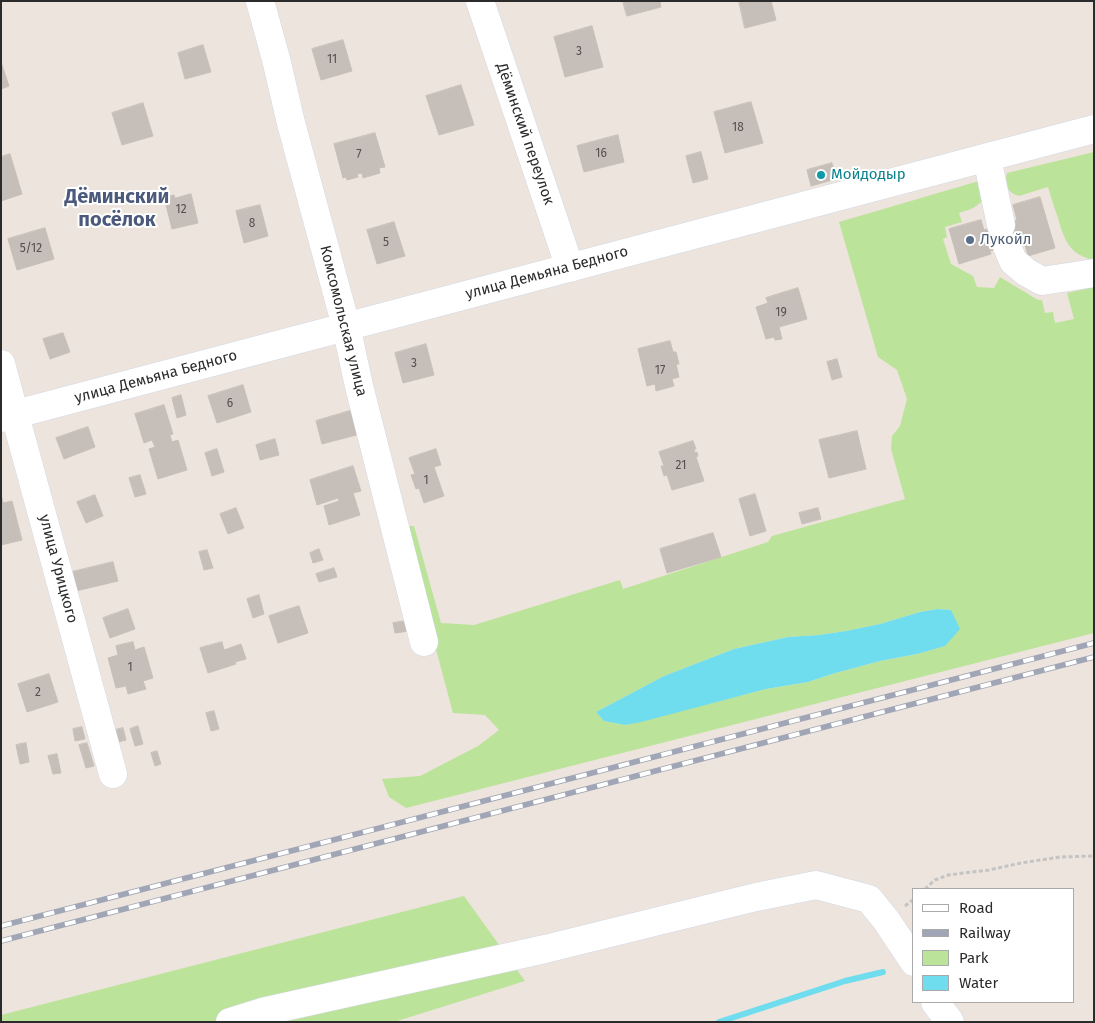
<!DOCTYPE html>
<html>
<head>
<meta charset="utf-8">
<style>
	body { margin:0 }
	#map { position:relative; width:1095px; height:1023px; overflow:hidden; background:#ede4dd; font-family:"Fira Sans",sans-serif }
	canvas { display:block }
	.frame { position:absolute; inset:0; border:2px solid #2b2b2b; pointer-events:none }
	.legend { position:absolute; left:912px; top:888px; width:162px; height:115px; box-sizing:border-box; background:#fff; border:1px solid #aaa; margin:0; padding:6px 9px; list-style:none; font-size:15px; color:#2b2b2b }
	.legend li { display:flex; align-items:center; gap:10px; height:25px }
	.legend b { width:25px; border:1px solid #aaa }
</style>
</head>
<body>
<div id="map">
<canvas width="1095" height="1023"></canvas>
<div class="frame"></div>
<ul class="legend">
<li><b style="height:6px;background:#fff"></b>Road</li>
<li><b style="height:6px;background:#a0a6b5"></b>Railway</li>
<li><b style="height:14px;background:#bce39a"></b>Park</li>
<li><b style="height:14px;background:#70ddef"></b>Water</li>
</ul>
</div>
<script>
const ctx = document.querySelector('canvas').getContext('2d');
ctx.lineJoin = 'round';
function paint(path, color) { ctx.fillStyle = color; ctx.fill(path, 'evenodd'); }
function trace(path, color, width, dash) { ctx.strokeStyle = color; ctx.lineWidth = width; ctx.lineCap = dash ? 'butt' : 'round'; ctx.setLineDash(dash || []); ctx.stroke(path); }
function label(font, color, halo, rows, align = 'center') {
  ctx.font = font + ' "Fira Sans",sans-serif'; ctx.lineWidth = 4; ctx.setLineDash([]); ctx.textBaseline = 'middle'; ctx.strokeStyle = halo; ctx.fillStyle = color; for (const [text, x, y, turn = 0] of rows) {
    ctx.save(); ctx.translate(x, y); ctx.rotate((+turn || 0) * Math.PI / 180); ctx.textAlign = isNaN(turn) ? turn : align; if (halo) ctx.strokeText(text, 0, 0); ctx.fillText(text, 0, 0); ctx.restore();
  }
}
paint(new Path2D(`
	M 1094,152 L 1094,260 C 1069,255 1064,239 1058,218 C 1054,207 1051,197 1048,187 L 1019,196 C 1007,193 1004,184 1007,173 Z
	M 979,181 L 984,198 C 977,208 971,209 959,213 L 962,222 L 945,227 L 947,237 L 943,239 L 951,264 L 973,276 L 977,287 L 994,288 L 1000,277 L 1038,300 L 1042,300 L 1045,313 L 1053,312 L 1055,323 L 1074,319 L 1067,293 L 1094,287 L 1094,633 L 406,808 L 389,797 L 382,779 L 420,776 L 478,746 L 499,730 L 485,715 L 453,713 L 403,526 L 414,526 L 441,623 L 474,625 L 620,580 L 623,589 L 768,542 L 772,536 L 905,499 L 891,449 L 892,436 L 900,426 L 907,399 L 897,370 L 878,357 L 839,222 ZM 938,609 L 951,610 L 944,646 L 917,654 L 880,661 L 832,674 L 808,682 L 766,689 L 625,725 L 604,721 L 596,712 L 664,676 L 734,649 L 788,637 L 819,635 L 846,631 L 880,624 L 920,612 Z
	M 464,896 L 525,981 L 394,1022 L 1,1022 L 1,1015 Z`), '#bce39a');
paint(new Path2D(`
	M 938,609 L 951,610 L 960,629 L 945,646 L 917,654 L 880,661 L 832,674 L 808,682 L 766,689 L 641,722 L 625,725 L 604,721 L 596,712 L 664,676 L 734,649 L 788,637 L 819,635 L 846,631 L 880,624 L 920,612 Z`), '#70ddef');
trace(new Path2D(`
	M 719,1022 L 845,981 L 883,972`), '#70ddef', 6);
const building = new Path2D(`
	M 623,1 L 660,1 L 661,7 L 627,16 Z
	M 739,1 L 771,1 L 776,20 L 745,28 Z
	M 592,26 L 603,67 L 565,77 L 554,37 Z
	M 343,40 L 352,71 L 321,80 L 312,49 Z
	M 203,45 L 211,72 L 185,79 L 178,53 Z
	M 1,62 L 9,86 L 1,89 Z
	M 461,85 L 474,125 L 439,135 L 426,96 Z
	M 751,102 L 763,143 L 725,153 L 714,112 Z
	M 143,103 L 153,136 L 122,145 L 112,113 Z
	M 375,133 L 385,167 L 379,168 L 380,173 L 363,178 L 362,173 L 357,174 L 358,177 L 347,180 L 346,177 L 343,178 L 334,144 Z
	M 618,135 L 624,162 L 584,172 L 577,146 Z
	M 701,152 L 708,179 L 693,183 L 686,156 Z
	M 10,154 L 22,194 L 1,201 L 1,157 Z
	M 832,163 L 836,179 L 811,186 L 807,170 Z
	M 191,194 L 198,223 L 172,229 L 164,197 L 174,195 L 175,198 Z
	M 1040,197 L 1055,248 L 1028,256 L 1024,241 L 990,251 L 984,230 L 1017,220 L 1013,205 Z
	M 260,205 L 268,236 L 244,243 L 236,211 Z
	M 981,220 L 991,254 L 959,264 L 949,229 Z
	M 394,222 L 405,256 L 377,264 L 367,230 Z
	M 45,228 L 54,259 L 17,270 L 8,239 Z
	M 798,288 L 807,319 L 779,327 L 782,339 L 775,340 L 774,337 L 766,339 L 756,307 L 768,303 L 766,298 Z
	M 63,333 L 70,352 L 50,359 L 43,339 Z
	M 670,341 L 673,352 L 676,352 L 679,364 L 676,364 L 679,377 L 672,379 L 674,386 L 656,391 L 655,384 L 647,386 L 638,349 Z
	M 426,344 L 434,375 L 403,383 L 395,353 Z
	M 837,359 L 842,377 L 832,380 L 827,362 Z
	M 243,385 L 251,412 L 217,423 L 208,396 Z
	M 181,395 L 186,415 L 177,418 L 172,398 Z
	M 164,405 L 173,434 L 170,435 L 172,442 L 178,440 L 187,470 L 158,479 L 149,449 L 155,447 L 152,440 L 144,443 L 135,414 Z
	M 353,410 L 360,434 L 322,444 L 316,421 Z
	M 88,427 L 95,447 L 64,459 L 56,438 Z
	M 857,431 L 866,469 L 829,478 L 819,440 Z
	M 275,439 L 279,455 L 260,460 L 256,445 Z
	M 693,441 L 696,449 L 694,449 L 695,453 L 697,452 L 698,456 L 696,457 L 704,481 L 672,490 L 667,475 L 664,476 L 661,466 L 664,466 L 659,452 Z
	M 217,449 L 224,472 L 212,476 L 205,453 Z
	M 436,449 L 441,465 L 434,467 L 444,496 L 424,503 L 419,488 L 416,489 L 411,475 L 415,474 L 409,458 Z
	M 353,466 L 361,491 L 353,493 L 360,515 L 329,525 L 324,506 L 339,501 L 338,498 L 317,505 L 310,480 Z
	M 140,475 L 146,494 L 135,497 L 129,478 Z
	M 1,494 L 3,503 L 12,501 L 22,540 L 1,545 Z
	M 755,494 L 766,531 L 750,536 L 739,499 Z
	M 95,495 L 103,516 L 86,523 L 77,502 Z
	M 236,508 L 244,528 L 228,534 L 220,514 Z
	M 818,508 L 821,519 L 802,524 L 799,513 Z
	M 713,533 L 721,557 L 667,573 L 660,549 Z
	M 319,549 L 323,560 L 313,563 L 310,553 Z
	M 207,550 L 213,568 L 204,570 L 199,552 Z
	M 113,562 L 118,581 L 76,591 L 72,572 Z
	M 334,568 L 337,577 L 319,582 L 316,574 Z
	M 259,595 L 264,614 L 253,618 L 247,599 Z
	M 299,606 L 308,633 L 278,643 L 269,616 Z
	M 128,609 L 135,629 L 110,638 L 103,618 Z
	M 406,621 L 409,631 L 395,633 L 393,623 Z
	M 133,642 L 135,650 L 144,647 L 153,678 L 143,681 L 146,689 L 128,694 L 126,686 L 116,688 L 108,658 L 118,655 L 116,646 Z
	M 222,642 L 224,650 L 241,644 L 246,659 L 235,662 L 236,664 L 208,673 L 200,648 Z
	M 49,674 L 58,702 L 27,712 L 18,684 Z
	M 214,711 L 219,729 L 211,731 L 206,713 Z
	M 138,726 L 143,744 L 135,746 L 130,729 Z
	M 82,727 L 85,739 L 75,741 L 73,729 Z
	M 123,728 L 126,740 L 118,742 L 115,730 Z
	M 26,743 L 29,762 L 20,764 L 16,745 Z
	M 87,743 L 94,766 L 86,768 L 79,745 Z
	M 157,751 L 161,764 L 155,766 L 151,753 Z
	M 57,754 L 61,773 L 53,774 L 48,756 Z`);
paint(building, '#c5beb9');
trace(building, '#c8c0b7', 1);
const minor = new Path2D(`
	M 260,1 L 276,59 L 291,123 L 346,326 L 359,386 L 424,642
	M 480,1 L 570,268
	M 987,158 L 1001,225
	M 1007,246 L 1013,261 L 1026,272 L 1042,281 L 1094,273
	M 1,364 L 113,774
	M 1,418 L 1094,129
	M 935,1002 L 950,1022
	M 230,1022 L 262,1012 L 545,949 L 756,897 L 816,885 L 869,899 L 886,920 L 914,962`);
trace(minor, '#d2d8e4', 29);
trace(new Path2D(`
	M 925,889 L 935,880 L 948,875 L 989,870 L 1021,863 L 1060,857 L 1094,856
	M 905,906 L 914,899`), '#c4c4c4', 3, [4, 2.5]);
trace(minor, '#fff', 28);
const rail = new Path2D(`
	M 1,926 L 1094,643
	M 1,941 L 1094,657`);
trace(rail, '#a0a6b5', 5.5);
trace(rail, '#fff', 4, [11]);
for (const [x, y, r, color] of [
	[821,175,5,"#0f9aa8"],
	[970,240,5,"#5c6f8a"]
]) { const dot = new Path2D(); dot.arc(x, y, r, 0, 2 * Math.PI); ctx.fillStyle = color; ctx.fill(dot); trace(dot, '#fff', 2); }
label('12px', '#52504e', null, [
	["3",579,52],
	["11",332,60],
	["18",738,128],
	["16",601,154],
	["7",359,155],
	["12",181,210],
	["8",252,224],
	["5",386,243],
	["5/12",31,249],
	["19",781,313],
	["3",414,364],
	["17",660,371],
	["6",230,404],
	["21",681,466],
	["1",426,481],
	["1",130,668],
	["2",38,693]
]);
label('15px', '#2b2b2b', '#fff', [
	["Дёминский переулок",525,134,71],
	["улица Демьяна Бедного",547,273,-15],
	["Комсомольская улица",343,321,76],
	["улица Демьяна Бедного",156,377,-15],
	["улица Урицкого",58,569,75]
]);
label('15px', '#0d838f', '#fff', [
	["Мойдодыр",831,175]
], 'left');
label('15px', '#4e5e75', '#fff', [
	["Лукойл",980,240]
], 'left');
label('bold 20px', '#4b5a7c', '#fff', [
	["Дёминский",117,197],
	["посёлок",117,220]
]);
</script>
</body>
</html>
